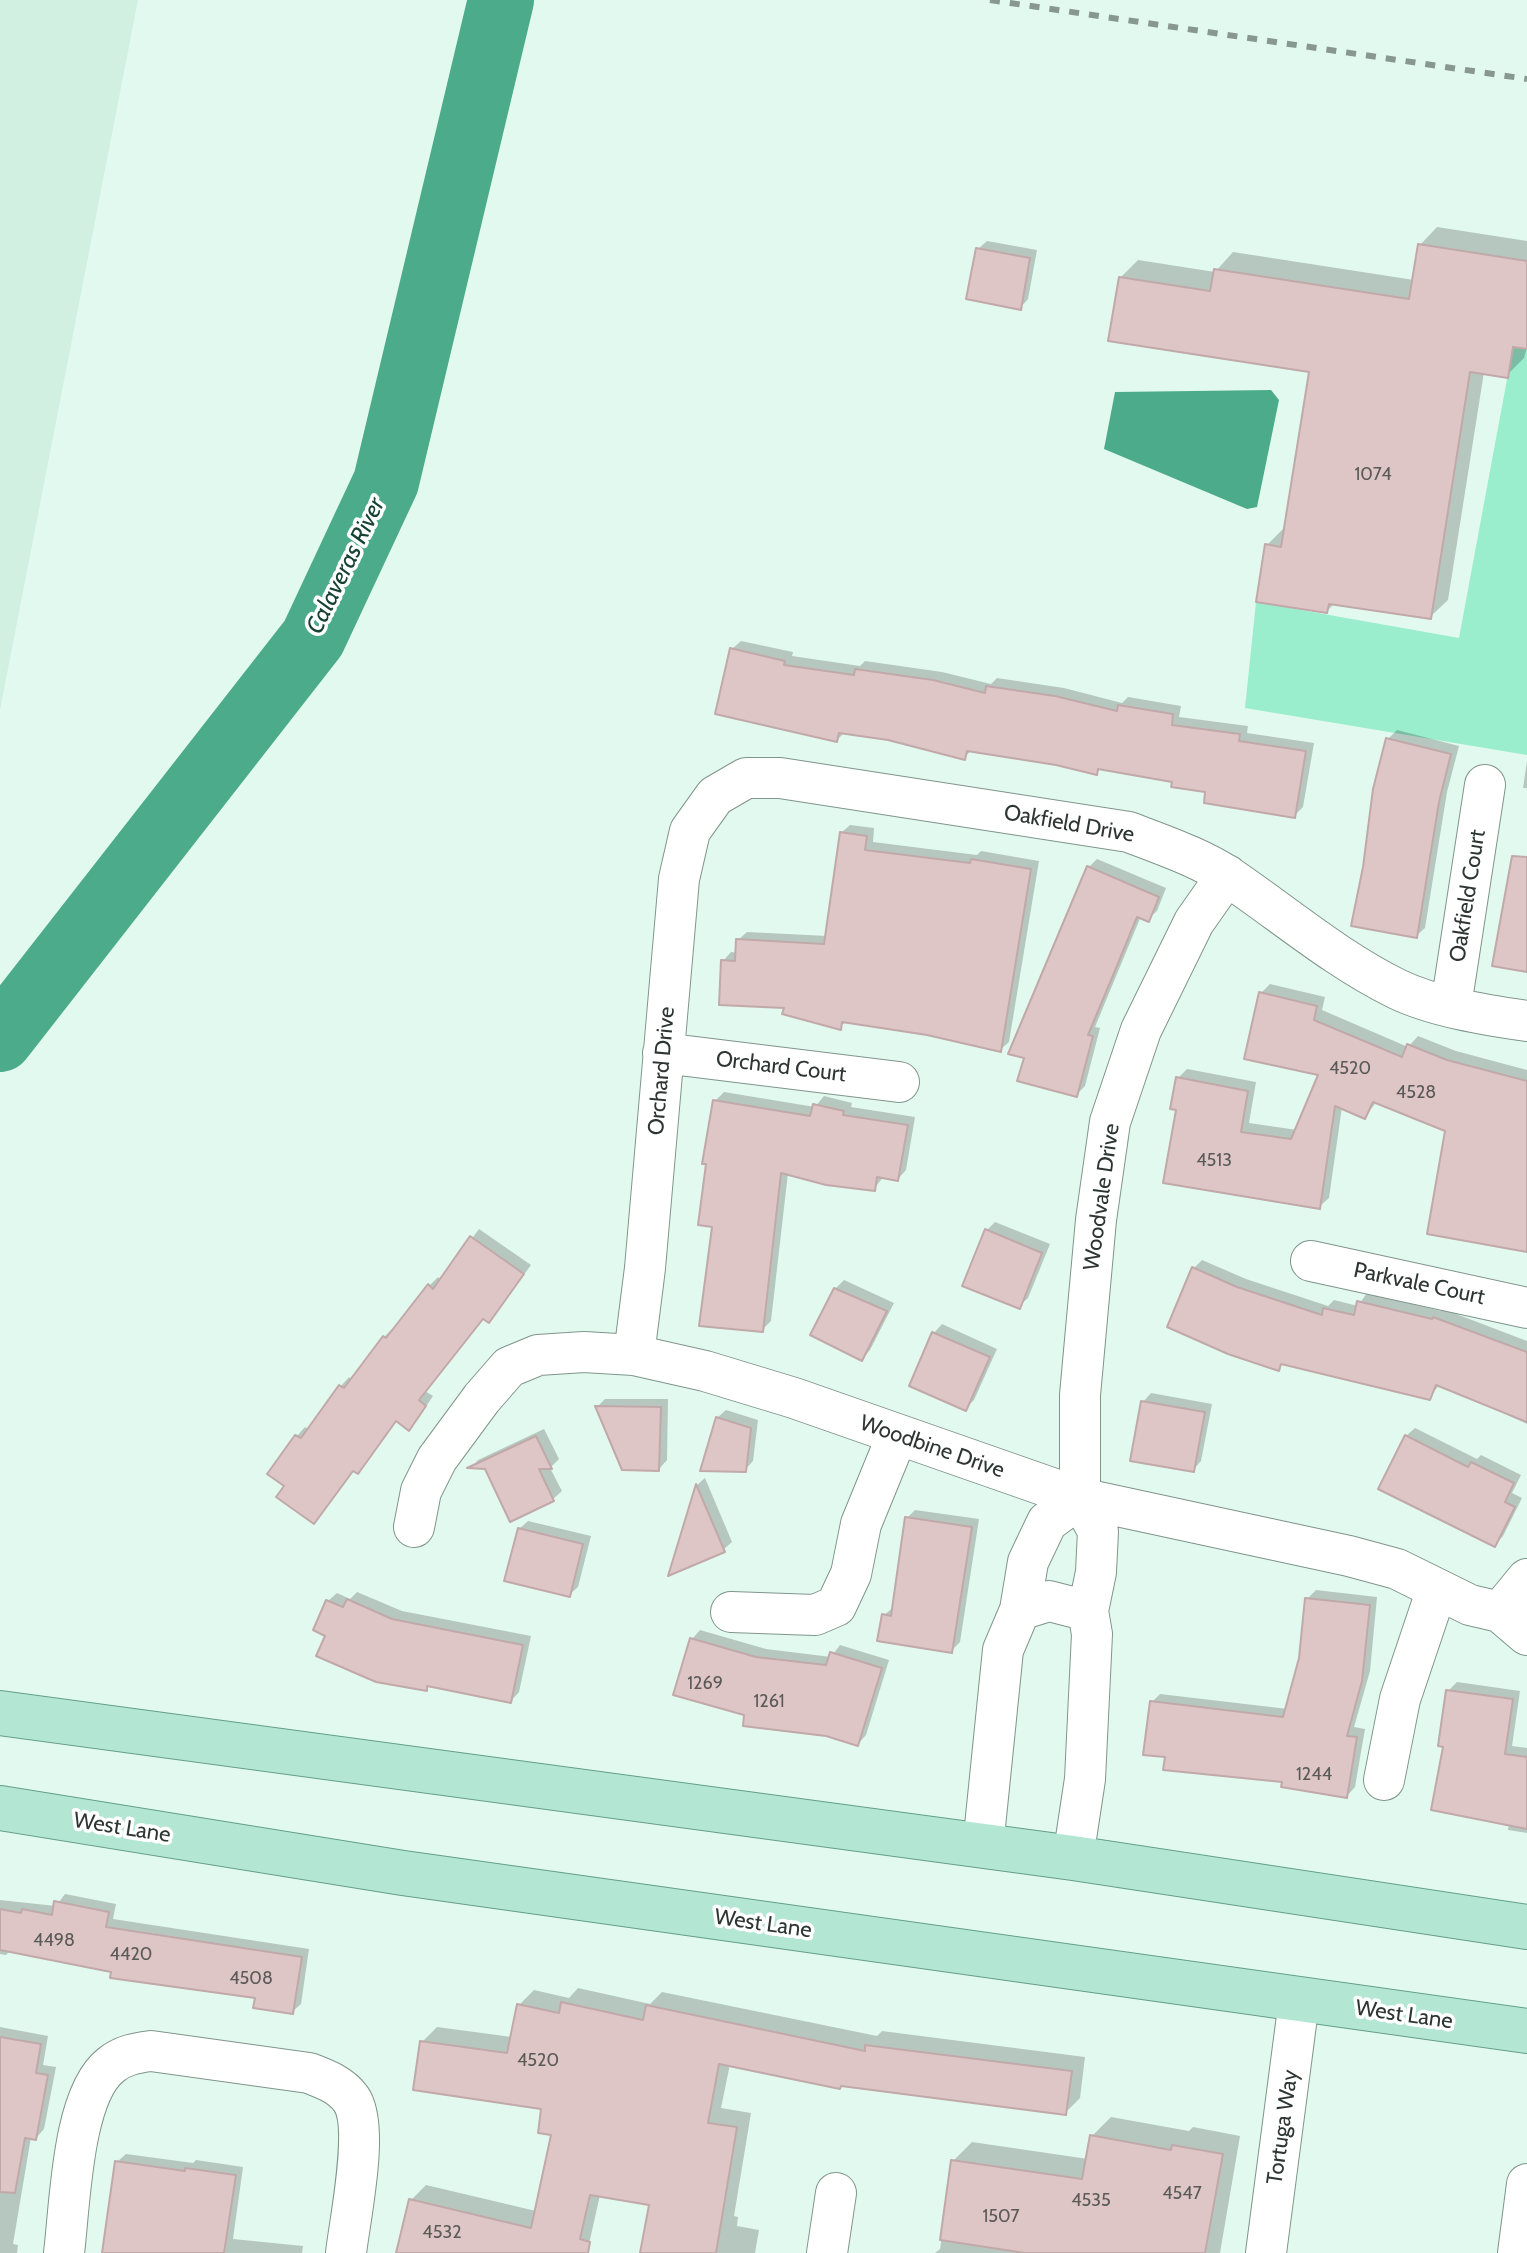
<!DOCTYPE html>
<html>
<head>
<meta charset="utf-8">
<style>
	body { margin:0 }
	canvas { display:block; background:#e2f9ef }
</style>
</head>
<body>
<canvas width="1527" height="2253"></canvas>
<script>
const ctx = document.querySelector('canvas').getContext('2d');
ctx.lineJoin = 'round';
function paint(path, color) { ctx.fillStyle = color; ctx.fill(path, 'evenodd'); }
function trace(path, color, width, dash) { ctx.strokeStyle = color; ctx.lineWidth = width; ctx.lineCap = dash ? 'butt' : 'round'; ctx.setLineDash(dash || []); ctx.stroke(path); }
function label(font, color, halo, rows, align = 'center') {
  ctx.font = font + ' Cabin,sans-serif'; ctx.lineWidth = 7; ctx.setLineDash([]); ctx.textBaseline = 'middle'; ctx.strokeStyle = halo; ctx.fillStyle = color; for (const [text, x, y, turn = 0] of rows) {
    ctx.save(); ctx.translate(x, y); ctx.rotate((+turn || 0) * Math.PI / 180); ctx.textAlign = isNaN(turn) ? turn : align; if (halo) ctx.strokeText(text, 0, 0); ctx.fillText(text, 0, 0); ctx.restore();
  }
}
paint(new Path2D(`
	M 0,0 L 138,0 L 0,710 Z`), '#d1f0e2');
paint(new Path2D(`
	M 1513,347 L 1527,349 L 1527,755 L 1245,708 L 1256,602 L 1459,638 Z`), '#9aedcd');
paint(new Path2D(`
	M 1271,390 L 1279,400 L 1257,507 L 1247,509 L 1104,449 L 1115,392 Z`), '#4cab8b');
paint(new Path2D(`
	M 1437,227 L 1527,241 L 1527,347 L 1524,358 L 1507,375 L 1484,372 L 1448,600 L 1430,617 L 1335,603 L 1327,611 L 1267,545 L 1284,528 L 1312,371 L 1120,278 L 1138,260 L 1215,272 L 1233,252 L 1414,280 L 1420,245 Z
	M 987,241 L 1037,250 L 1028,299 L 1020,308 L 978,249 Z
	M 741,641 L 793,652 L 792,656 L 860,666 L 865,661 L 942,672 L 991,684 L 997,678 L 1064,688 L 1122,703 L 1128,697 L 1181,706 L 1179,717 L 1248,726 L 1247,733 L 1314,743 L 1303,807 L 1294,816 L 1174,780 L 1102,768 L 1096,773 L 1056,763 L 973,749 L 964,757 L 889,738 L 845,732 L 837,740 L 732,649 Z
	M 1397,730 L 1459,746 L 1447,792 L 1425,928 L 1416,936 L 1388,739 Z
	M 1527,761 L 1527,788 L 1523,788 Z
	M 850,825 L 874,828 L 873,842 L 977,855 L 981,851 L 1039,861 L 1009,1042 L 1000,1050 L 928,1033 L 847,1021 L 840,1027 L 787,1006 L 723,961 L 731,952 L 738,953 L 738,940 L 747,932 L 827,936 L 841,833 Z
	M 1097,859 L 1166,888 L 1157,911 L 1148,919 L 1141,916 L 1095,1027 L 1100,1028 L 1085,1086 L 1076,1095 L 1089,867 Z
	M 1270,984 L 1325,997 L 1322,1010 L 1408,1047 L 1418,1036 L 1456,1051 L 1527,1070 L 1527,1250 L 1448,1130 L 1377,1101 L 1365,1117 L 1342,1107 L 1329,1198 L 1319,1207 L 1178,1109 L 1178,1078 L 1187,1069 L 1256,1082 L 1249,1123 L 1297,1130 L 1321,1074 L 1261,993 Z
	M 724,1092 L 815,1107 L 824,1096 L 852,1103 L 851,1107 L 915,1117 L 906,1170 L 898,1179 L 884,1176 L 874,1189 L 788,1173 L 771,1321 L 762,1330 L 714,1225 L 715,1101 Z
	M 995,1222 L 1050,1244 L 1028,1298 L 1019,1306 L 987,1230 Z
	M 479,1229 L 531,1265 L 497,1312 L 489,1321 L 484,1317 L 425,1391 L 433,1396 L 417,1420 L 409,1428 L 397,1420 L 366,1463 L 358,1472 L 354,1469 L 314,1522 L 287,1485 L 270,1473 L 297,1436 L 305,1427 L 309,1430 L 341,1386 L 349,1377 L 352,1380 L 384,1337 L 392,1329 L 394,1330 L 429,1286 L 438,1277 L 441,1280 Z
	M 1202,1260 L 1246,1279 L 1328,1306 L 1334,1300 L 1358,1306 L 1367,1293 L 1441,1311 L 1443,1309 L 1527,1341 L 1527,1424 L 1503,1413 L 1504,1410 L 1440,1384 L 1429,1398 L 1284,1363 L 1278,1368 L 1194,1268 Z
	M 844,1280 L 894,1303 L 870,1350 L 862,1359 L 835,1289 Z
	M 942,1324 L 997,1349 L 974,1400 L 965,1409 L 934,1333 Z
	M 1151,1393 L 1212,1404 L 1201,1461 L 1193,1470 L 1143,1402 Z
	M 605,1399 L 668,1399 L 667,1460 L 659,1469 L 597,1407 Z
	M 726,1410 L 758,1420 L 753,1461 L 745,1470 L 717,1418 Z
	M 1415,1428 L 1477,1459 L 1481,1455 L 1521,1475 L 1512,1493 L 1522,1498 L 1503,1536 L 1495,1545 L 1406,1436 Z
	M 544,1429 L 559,1459 L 550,1468 L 562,1491 L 553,1499 L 511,1519 L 486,1467 L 472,1467 L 478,1460 Z
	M 705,1478 L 732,1542 L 723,1550 L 671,1573 L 697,1485 Z
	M 915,1510 L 979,1519 L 960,1642 L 951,1651 L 884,1615 L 894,1607 L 907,1518 Z
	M 528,1521 L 591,1536 L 578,1587 L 569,1595 L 519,1529 Z
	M 1316,1590 L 1377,1597 L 1370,1671 L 1354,1727 L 1365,1729 L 1355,1787 L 1347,1796 L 1167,1756 L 1152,1702 L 1160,1694 L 1288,1709 L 1301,1659 L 1307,1599 Z
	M 357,1592 L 402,1611 L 531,1636 L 519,1692 L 511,1701 L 430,1685 L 426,1688 L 328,1635 L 328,1601 L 337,1593 L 350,1599 Z
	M 700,1630 L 766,1649 L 831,1657 L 840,1645 L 889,1660 L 866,1735 L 858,1744 L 692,1639 Z
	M 1457,1682 L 1520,1691 L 1512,1746 L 1527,1748 L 1527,1833 L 1508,1830 L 1509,1823 L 1446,1745 L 1448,1691 Z
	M 65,1894 L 116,1904 L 113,1919 L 309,1949 L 301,2004 L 292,2012 L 257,1997 L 11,1950 L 6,1955 L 0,1954 L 0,1900 L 56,1906 Z
	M 578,1988 L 650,2004 L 662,1992 L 877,2036 L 882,2031 L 1085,2057 L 1080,2098 L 1065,2113 L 730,2064 L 721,2108 L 751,2113 L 734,2216 L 738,2217 L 737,2226 L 759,2230 L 755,2253 L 642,2253 L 651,2203 L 600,2195 L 587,2253 L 411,2253 L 411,2200 L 426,2185 L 536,2211 L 554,2133 L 544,2107 L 422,2042 L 437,2027 L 512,2037 L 519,2005 L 534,1990 L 569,1998 Z
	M 0,2027 L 48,2036 L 43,2065 L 56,2067 L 44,2129 L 36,2138 L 31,2137 L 13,2244 L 18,2245 L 17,2253 L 0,2253 Z
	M 1111,2117 L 1189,2131 L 1193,2127 L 1240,2136 L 1220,2253 L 935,2253 L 940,2249 L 953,2161 L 972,2142 L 1088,2159 L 1092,2136 Z
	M 126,2154 L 193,2163 L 196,2160 L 243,2167 L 233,2239 L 303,2246 L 302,2253 L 104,2253 L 117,2162 Z`), '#0003');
trace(new Path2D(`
	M 0,1039 L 313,638 L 386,482 L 501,0`), '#4cab8b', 66);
const building = new Path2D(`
	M 1418,244 L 1527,261 L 1527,349 L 1513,347 L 1508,378 L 1470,372 L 1431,619 L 1329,604 L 1327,613 L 1256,602 L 1265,544 L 1281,547 L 1309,372 L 1108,341 L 1119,277 L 1210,291 L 1214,269 L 1409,299 Z
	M 976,248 L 1030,258 L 1021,310 L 966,299 Z
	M 730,648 L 785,661 L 784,665 L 854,675 L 855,669 L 933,680 L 985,693 L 986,686 L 1055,696 L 1117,711 L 1118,705 L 1173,714 L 1172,725 L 1240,734 L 1239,741 L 1306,751 L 1295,818 L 1204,803 L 1205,792 L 1171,787 L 1172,782 L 1098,769 L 1097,775 L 1056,765 L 967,751 L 965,760 L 888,740 L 839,733 L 837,742 L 715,714 Z
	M 1386,738 L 1451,754 L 1439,802 L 1417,938 L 1351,926 L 1363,867 L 1373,789 Z
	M 840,832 L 867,836 L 865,850 L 970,863 L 971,859 L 1031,869 L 1001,1052 L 927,1035 L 842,1022 L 841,1030 L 782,1014 L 784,1008 L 719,1005 L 721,960 L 735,961 L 736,939 L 824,944 Z
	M 1512,856 L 1527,857 L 1527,972 L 1492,966 Z
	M 1087,866 L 1159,897 L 1149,922 L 1137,917 L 1114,973 L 1088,1035 L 1093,1036 L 1077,1097 L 1017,1081 L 1024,1058 L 1008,1054 Z
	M 1259,992 L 1317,1006 L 1314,1020 L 1402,1057 L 1407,1044 L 1447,1060 L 1527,1081 L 1527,1252 L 1427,1234 L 1445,1131 L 1373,1102 L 1365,1119 L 1335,1106 L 1320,1209 L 1163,1183 L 1176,1110 L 1170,1109 L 1176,1077 L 1248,1091 L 1241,1132 L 1291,1139 L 1318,1075 L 1244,1059 Z
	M 713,1100 L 810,1116 L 813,1104 L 844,1111 L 843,1115 L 908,1125 L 898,1181 L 877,1177 L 875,1191 L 826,1185 L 781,1173 L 763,1332 L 699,1326 L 712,1227 L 698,1225 L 706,1164 L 702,1164 Z
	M 985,1229 L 1042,1253 L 1020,1309 L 962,1286 Z
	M 470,1236 L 524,1274 L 489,1323 L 483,1319 L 419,1400 L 426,1406 L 409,1431 L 396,1421 L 358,1474 L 353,1471 L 314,1524 L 276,1497 L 284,1486 L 267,1474 L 295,1435 L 301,1438 L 339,1385 L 344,1388 L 383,1336 L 386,1338 L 428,1284 L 433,1289 Z
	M 1192,1267 L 1237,1287 L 1322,1315 L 1323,1308 L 1354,1315 L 1357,1301 L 1432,1319 L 1433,1317 L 1527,1352 L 1527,1422 L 1436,1385 L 1430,1400 L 1281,1364 L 1279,1371 L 1228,1354 L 1167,1327 Z
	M 834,1288 L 887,1311 L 862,1361 L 810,1335 Z
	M 932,1332 L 990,1357 L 966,1411 L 909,1386 Z
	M 1141,1401 L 1205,1412 L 1194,1472 L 1130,1461 Z
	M 595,1406 L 661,1407 L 659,1471 L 622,1470 Z
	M 716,1417 L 751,1428 L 746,1472 L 700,1471 Z
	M 1405,1435 L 1468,1467 L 1471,1462 L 1514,1483 L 1505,1502 L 1515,1507 L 1495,1547 L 1378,1489 Z
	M 536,1436 L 552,1469 L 539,1469 L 554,1501 L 510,1522 L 485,1469 L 467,1468 Z
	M 696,1484 L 725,1552 L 668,1576 Z
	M 905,1517 L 972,1527 L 952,1653 L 877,1641 L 882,1614 L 891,1616 Z
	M 518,1528 L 583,1544 L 570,1597 L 504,1581 Z
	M 1305,1598 L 1370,1605 L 1362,1681 L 1347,1736 L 1357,1737 L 1347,1798 L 1281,1787 L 1282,1782 L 1163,1770 L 1165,1757 L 1143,1755 L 1150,1701 L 1283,1717 L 1299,1658 Z
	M 347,1599 L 392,1619 L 523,1645 L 511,1703 L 427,1686 L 427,1691 L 376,1682 L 316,1656 L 325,1636 L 313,1630 L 326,1600 L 343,1607 Z
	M 690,1638 L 756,1657 L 826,1665 L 830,1652 L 882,1668 L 858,1746 L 826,1736 L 743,1726 L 744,1715 L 673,1695 Z
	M 1446,1690 L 1513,1699 L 1505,1754 L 1527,1757 L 1527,1829 L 1431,1810 L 1443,1747 L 1438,1746 Z
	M 54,1901 L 109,1912 L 106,1927 L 302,1957 L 293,2014 L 253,2008 L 255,1998 L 110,1978 L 111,1972 L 0,1950 L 0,1909 L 21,1913 L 22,1909 L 52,1915 Z
	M 561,2002 L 643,2020 L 646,2005 L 865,2051 L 865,2045 L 1072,2071 L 1066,2115 L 841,2086 L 840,2089 L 719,2064 L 708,2123 L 737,2127 L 716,2253 L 640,2253 L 649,2205 L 590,2195 L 580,2239 L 590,2242 L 588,2253 L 396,2253 L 409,2199 L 531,2228 L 551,2135 L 538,2133 L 541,2109 L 413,2090 L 420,2041 L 507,2053 L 517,2004 L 559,2013 Z
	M 0,2037 L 41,2044 L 36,2073 L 48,2075 L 36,2140 L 25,2138 L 15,2193 L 0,2192 Z
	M 1090,2135 L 1171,2150 L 1172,2145 L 1223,2154 L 1205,2253 L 1025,2253 L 940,2240 L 951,2160 L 1082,2179 Z
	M 115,2161 L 185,2171 L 185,2168 L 236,2175 L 224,2253 L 102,2253 Z`);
paint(building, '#dfc6c6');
trace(building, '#c1a9a9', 2);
const minor = new Path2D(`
	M 1451,1006 L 1485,785
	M 663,1053 L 899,1082
	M 1311,1261 L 1527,1308
	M 634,1355 L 645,1268 L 679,879 L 690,831 L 715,796 L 746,778 L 780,778 L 1129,832 C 1162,845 1199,857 1229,877 C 1285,915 1336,959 1397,989 C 1434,1007 1486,1015 1527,1021
	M 414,1527 L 421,1491 L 437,1459 L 482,1398 L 509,1367 L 538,1355 L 584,1352 L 634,1355 L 705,1371 L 794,1398 L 1080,1498 L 1349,1556 L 1397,1569 L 1470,1605 L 1500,1612 L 1527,1635
	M 1020,1610 L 1028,1562 L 1047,1522 L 1080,1498
	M 1088,1611 L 1096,1572 L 1098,1531 L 1080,1498 L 1080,1395 L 1096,1220 L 1110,1122 L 1141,1030 L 1194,922 L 1227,875
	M 731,1612 L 815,1615 L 836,1606 L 851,1574 L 861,1524 L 897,1436
	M 1500,1612 L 1527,1579
	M 1384,1780 L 1400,1699 L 1437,1589
	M 983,1846 L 1003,1650 L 1020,1610 L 1049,1601 L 1088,1611 L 1092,1634 L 1085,1779 L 1073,1858
	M 64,2253 C 70,2205 72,2095 111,2065 C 123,2055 136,2053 151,2051 L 309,2073 C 325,2079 341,2085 351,2099 C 370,2126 350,2218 346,2253
	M 827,2253 L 836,2193
	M 1266,2253 L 1299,2001
	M 1518,2253 L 1527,2184`);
const primary = new Path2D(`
	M 0,1713 L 1073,1858 L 1527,1927
	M 0,1808 L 403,1873 L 1527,2031`);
trace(minor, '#80958c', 42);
trace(primary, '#649f89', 46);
trace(minor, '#fff', 40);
trace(primary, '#b3e7d4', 44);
trace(new Path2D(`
	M 990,0 L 1527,79`), '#889891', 6, [10, 10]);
label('18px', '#5a5a58', null, [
	["1074",1373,475],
	["4520",1350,1069],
	["4528",1416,1093],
	["4513",1214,1161],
	["1269",705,1684],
	["1261",769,1702],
	["1244",1314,1775],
	["4498",54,1941],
	["4420",131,1955],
	["4508",251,1979],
	["4520",538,2061],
	["4547",1182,2194],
	["4535",1091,2201],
	["1507",1001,2217],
	["4532",442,2233]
]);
label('22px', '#2d3633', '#fff', [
	["Oakfield Drive",1069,824,10],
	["Oakfield Court",1468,896,-81],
	["Orchard Court",781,1067,7],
	["Orchard Drive",662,1071,-85],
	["Woodvale Drive",1102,1197,-82],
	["Parkvale Court",1419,1284,12],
	["Woodbine Drive",932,1447,19],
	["West Lane",122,1828,9],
	["West Lane",763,1924,8],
	["West Lane",1404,2015,8],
	["Tortuga Way",1283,2127,-82]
]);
label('italic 24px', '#184234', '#fff', [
	["Calaveras River",346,566,-64]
]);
</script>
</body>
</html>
